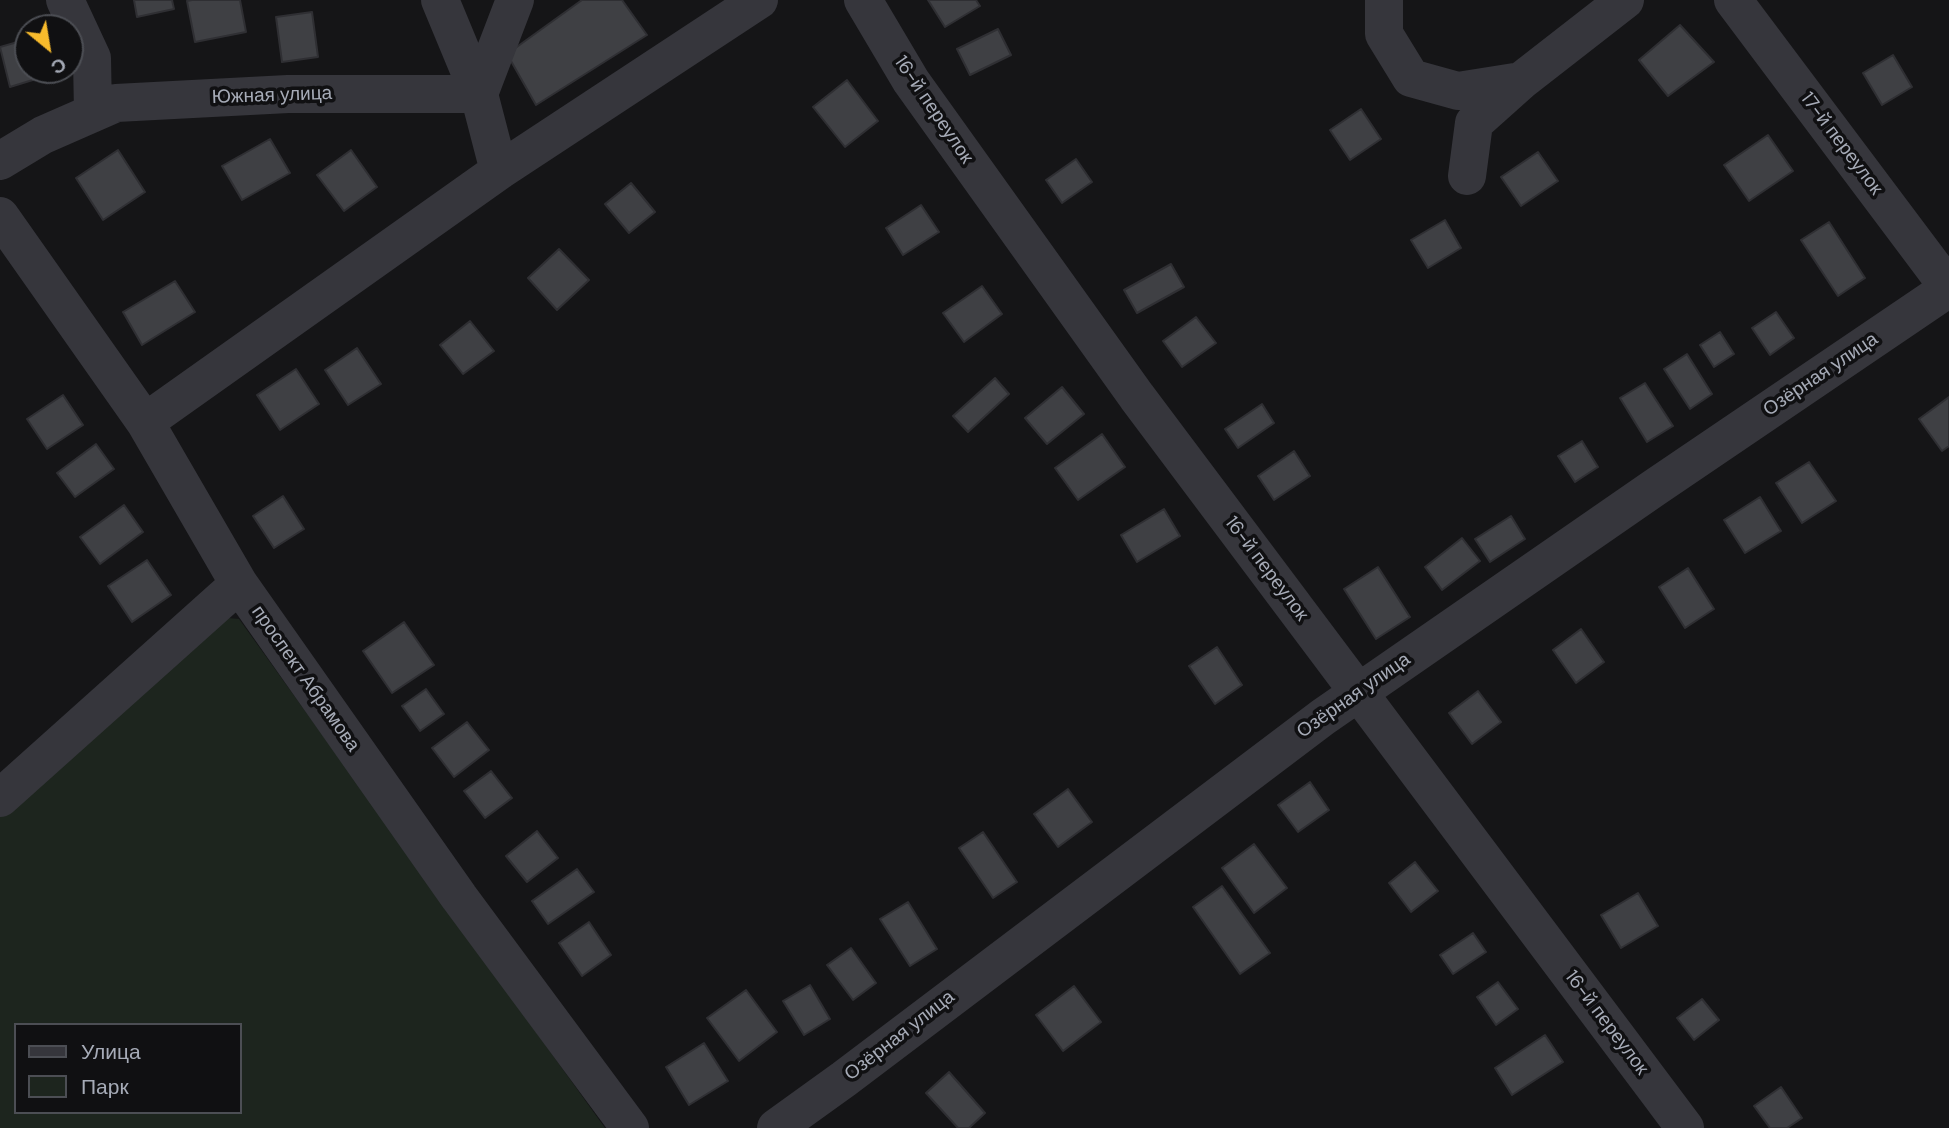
<!DOCTYPE html>
<html>
<head>
<meta charset="utf-8">
<style>
	body { margin:0 }
	#map { position:relative; width:1949px; height:1128px; overflow:hidden; background:#151517; font-family:"DM Sans",sans-serif }
	canvas { display:block }
	.legend { position:absolute; left:14px; top:1023px; width:228px; height:91px; box-sizing:border-box; background:#101012; border:2px solid #4c4e54; margin:0; padding:9px 12px; list-style:none; font-size:21px; color:#a6abb7 }
	.legend li { display:flex; align-items:center; gap:14px; height:35px }
	.legend b { width:35px; border:2px solid #4c4e54 }
	.north { position:absolute; left:14px; top:14px; width:70px; height:70px; box-sizing:border-box; background:#101012; border:2px solid #4c4e54; border-radius:50%; rotate:150deg; font-size:19px; font-weight:700; line-height:28px; text-align:center; color:#a6abb7 }
	.north::after { content:''; display:block; margin:auto; width:24px; height:32px; background:#f8bb2c; clip-path:polygon(50% 0,100% 100%,50% 72%,0 100%) }
</style>
</head>
<body>
<div id="map">
<canvas width="1949" height="1128"></canvas>
<ul class="legend">
<li><b style="height:9px;background:#36363c"></b>Улица</li>
<li><b style="height:19px;background:#1d251e"></b>Парк</li>
</ul>
<div class="north">С</div>
</div>
<script>
const ctx = document.querySelector('canvas').getContext('2d');
ctx.lineJoin = 'round';
function paint(path, color) { ctx.fillStyle = color; ctx.fill(path, 'evenodd'); }
function trace(path, color, width, dash) { ctx.strokeStyle = color; ctx.lineWidth = width; ctx.lineCap = dash ? 'butt' : 'round'; ctx.setLineDash(dash || []); ctx.stroke(path); }
function label(font, color, halo, rows, align = 'center') {
  ctx.font = font + ' "DM Sans",sans-serif'; ctx.lineWidth = 7; ctx.setLineDash([]); ctx.textBaseline = 'middle'; ctx.strokeStyle = halo; ctx.fillStyle = color; for (const [text, x, y, turn = 0] of rows) {
    ctx.save(); ctx.translate(x, y); ctx.rotate((+turn || 0) * Math.PI / 180); ctx.textAlign = isNaN(turn) ? turn : align; if (halo) ctx.strokeText(text, 0, 0); ctx.fillText(text, 0, 0); ctx.restore();
  }
}
paint(new Path2D(`
	M 217,617 L 239,619 L 605,1128 L 0,1128 L 0,806 ZM 16,1025 L 240,1025 L 240,1112 L 16,1112 Z`), '#1d251e');
const building = new Path2D(`
	M 134,0 L 172,0 L 174,9 L 137,17 Z
	M 192,0 L 240,0 L 246,32 L 195,42 L 187,1 Z
	M 582,0 L 622,0 L 647,35 L 536,105 L 507,54 Z
	M 928,0 L 976,0 L 980,6 L 945,27 Z
	M 312,12 L 318,57 L 282,62 L 276,17 Z
	M 1680,25 L 1714,62 L 1668,96 L 1639,60 Z
	M 998,29 L 1011,55 L 970,75 L 957,49 Z
	M 28,39 L 28,70 L 47,70 L 49,75 L 10,87 L 0,47 Z
	M 1893,55 L 1912,87 L 1882,105 L 1863,73 Z
	M 847,80 L 878,121 L 845,147 L 813,107 Z
	M 1361,109 L 1381,139 L 1350,160 L 1330,130 Z
	M 1768,135 L 1793,171 L 1749,201 L 1724,165 Z
	M 270,139 L 290,173 L 242,200 L 222,166 Z
	M 118,150 L 145,192 L 103,220 L 76,178 Z
	M 351,150 L 377,187 L 344,211 L 317,175 Z
	M 1538,152 L 1558,181 L 1521,206 L 1501,177 Z
	M 1076,159 L 1092,182 L 1062,203 L 1046,180 Z
	M 631,183 L 655,212 L 629,233 L 605,204 Z
	M 921,205 L 939,232 L 903,255 L 886,228 Z
	M 1445,220 L 1461,248 L 1428,268 L 1411,240 Z
	M 1829,222 L 1865,278 L 1838,296 L 1801,240 Z
	M 559,249 L 589,280 L 557,310 L 528,278 Z
	M 1171,264 L 1184,287 L 1137,313 L 1124,290 Z
	M 175,281 L 195,312 L 142,345 L 123,312 Z
	M 982,286 L 1002,314 L 964,342 L 943,313 Z
	M 1776,312 L 1794,338 L 1770,355 L 1752,328 Z
	M 1196,317 L 1216,343 L 1182,367 L 1163,341 Z
	M 470,321 L 494,351 L 463,374 L 440,345 Z
	M 1720,332 L 1734,354 L 1714,367 L 1700,345 Z
	M 357,348 L 381,384 L 348,405 L 325,370 Z
	M 1687,354 L 1712,394 L 1690,409 L 1664,369 Z
	M 296,369 L 319,404 L 280,430 L 257,395 Z
	M 995,378 L 1009,394 L 968,432 L 953,416 Z
	M 1645,383 L 1673,426 L 1647,442 L 1620,398 Z
	M 1062,387 L 1084,414 L 1047,444 L 1025,418 Z
	M 63,395 L 83,425 L 47,449 L 27,419 Z
	M 1949,397 L 1949,446 L 1942,451 L 1919,419 Z
	M 1262,404 L 1274,423 L 1238,448 L 1225,429 Z
	M 1102,434 L 1125,467 L 1078,500 L 1055,468 Z
	M 1582,441 L 1598,467 L 1575,482 L 1558,456 Z
	M 96,444 L 114,469 L 75,497 L 57,473 Z
	M 1294,451 L 1310,476 L 1274,500 L 1258,476 Z
	M 1809,462 L 1836,501 L 1802,523 L 1776,483 Z
	M 283,496 L 304,529 L 274,548 L 253,516 Z
	M 1760,497 L 1781,531 L 1745,553 L 1724,520 Z
	M 124,505 L 143,532 L 100,564 L 80,537 Z
	M 1164,509 L 1180,536 L 1137,562 L 1121,535 Z
	M 1511,516 L 1525,539 L 1490,562 L 1475,539 Z
	M 1462,538 L 1480,561 L 1442,590 L 1425,567 Z
	M 147,560 L 171,595 L 132,622 L 108,586 Z
	M 1378,567 L 1410,617 L 1376,639 L 1344,589 Z
	M 1688,568 L 1714,609 L 1685,628 L 1659,587 Z
	M 404,622 L 434,665 L 392,693 L 363,651 Z
	M 1581,629 L 1604,662 L 1576,683 L 1553,650 Z
	M 1217,647 L 1242,685 L 1215,704 L 1189,666 Z
	M 426,689 L 444,714 L 420,731 L 402,706 Z
	M 1478,691 L 1501,722 L 1472,744 L 1449,713 Z
	M 467,722 L 489,750 L 454,777 L 432,748 Z
	M 491,771 L 512,798 L 485,818 L 464,791 Z
	M 1310,782 L 1329,810 L 1298,832 L 1278,805 Z
	M 1068,789 L 1092,822 L 1058,847 L 1034,814 Z
	M 537,831 L 558,858 L 527,882 L 506,856 Z
	M 983,832 L 1017,882 L 993,898 L 959,848 Z
	M 1254,844 L 1287,888 L 1254,913 L 1222,868 Z
	M 1415,862 L 1438,891 L 1411,912 L 1389,883 Z
	M 577,869 L 594,892 L 548,924 L 532,901 Z
	M 1222,886 L 1270,953 L 1240,974 L 1193,907 Z
	M 1638,893 L 1658,926 L 1621,948 L 1601,915 Z
	M 908,902 L 937,949 L 910,966 L 880,919 Z
	M 589,922 L 611,955 L 582,976 L 559,943 Z
	M 1473,933 L 1486,952 L 1453,974 L 1440,955 Z
	M 851,948 L 876,983 L 853,1000 L 827,965 Z
	M 1498,982 L 1518,1009 L 1496,1025 L 1477,997 Z
	M 810,985 L 830,1019 L 804,1035 L 783,1001 Z
	M 1074,986 L 1101,1022 L 1063,1051 L 1036,1015 Z
	M 746,990 L 777,1032 L 739,1061 L 707,1018 Z
	M 1702,999 L 1719,1020 L 1694,1040 L 1677,1018 Z
	M 1545,1035 L 1563,1062 L 1512,1095 L 1495,1068 Z
	M 704,1043 L 728,1081 L 689,1105 L 666,1067 Z
	M 949,1072 L 985,1113 L 969,1128 L 958,1128 L 926,1093 Z
	M 1781,1087 L 1802,1118 L 1787,1128 L 1770,1128 L 1754,1106 Z`);
paint(building, '#3f4044');
trace(building, '#2f2f33', 2);
trace(new Path2D(`
	M 65,0 L 92,58 L 93,113
	M 440,0 L 479,94 L 515,0
	M 863,0 L 911,81 L 1137,397 L 1685,1128
	M 1384,0 L 1384,34 L 1411,78 L 1458,91 L 1521,81
	M 1733,0 L 1949,288
	M 0,161 L 43,135 L 116,103 L 288,94 L 479,94 L 499,171
	M 1467,176 L 1474,123 L 1521,81 L 1625,0
	M 0,216 L 145,422 L 239,584 L 459,897 L 630,1128
	M 145,422 L 499,171 L 759,0
	M 0,798 L 239,584
	M 776,1128 L 844,1079 L 1323,717 L 1654,488 L 1949,288`), '#36363c', 38);
label('19px', '#a6abb7', '#101012', [
	["Южная улица",272,96,-2],
	["16-й переулок",933,110,56],
	["17-й переулок",1841,144,53],
	["Озёрная улица",1821,375,-34],
	["16-й переулок",1266,569,53],
	["проспект Абрамова",305,679,55],
	["Озёрная улица",1354,696,-35],
	["16-й переулок",1606,1023,53],
	["Озёрная улица",900,1036,-38]
]);
</script>
</body>
</html>
